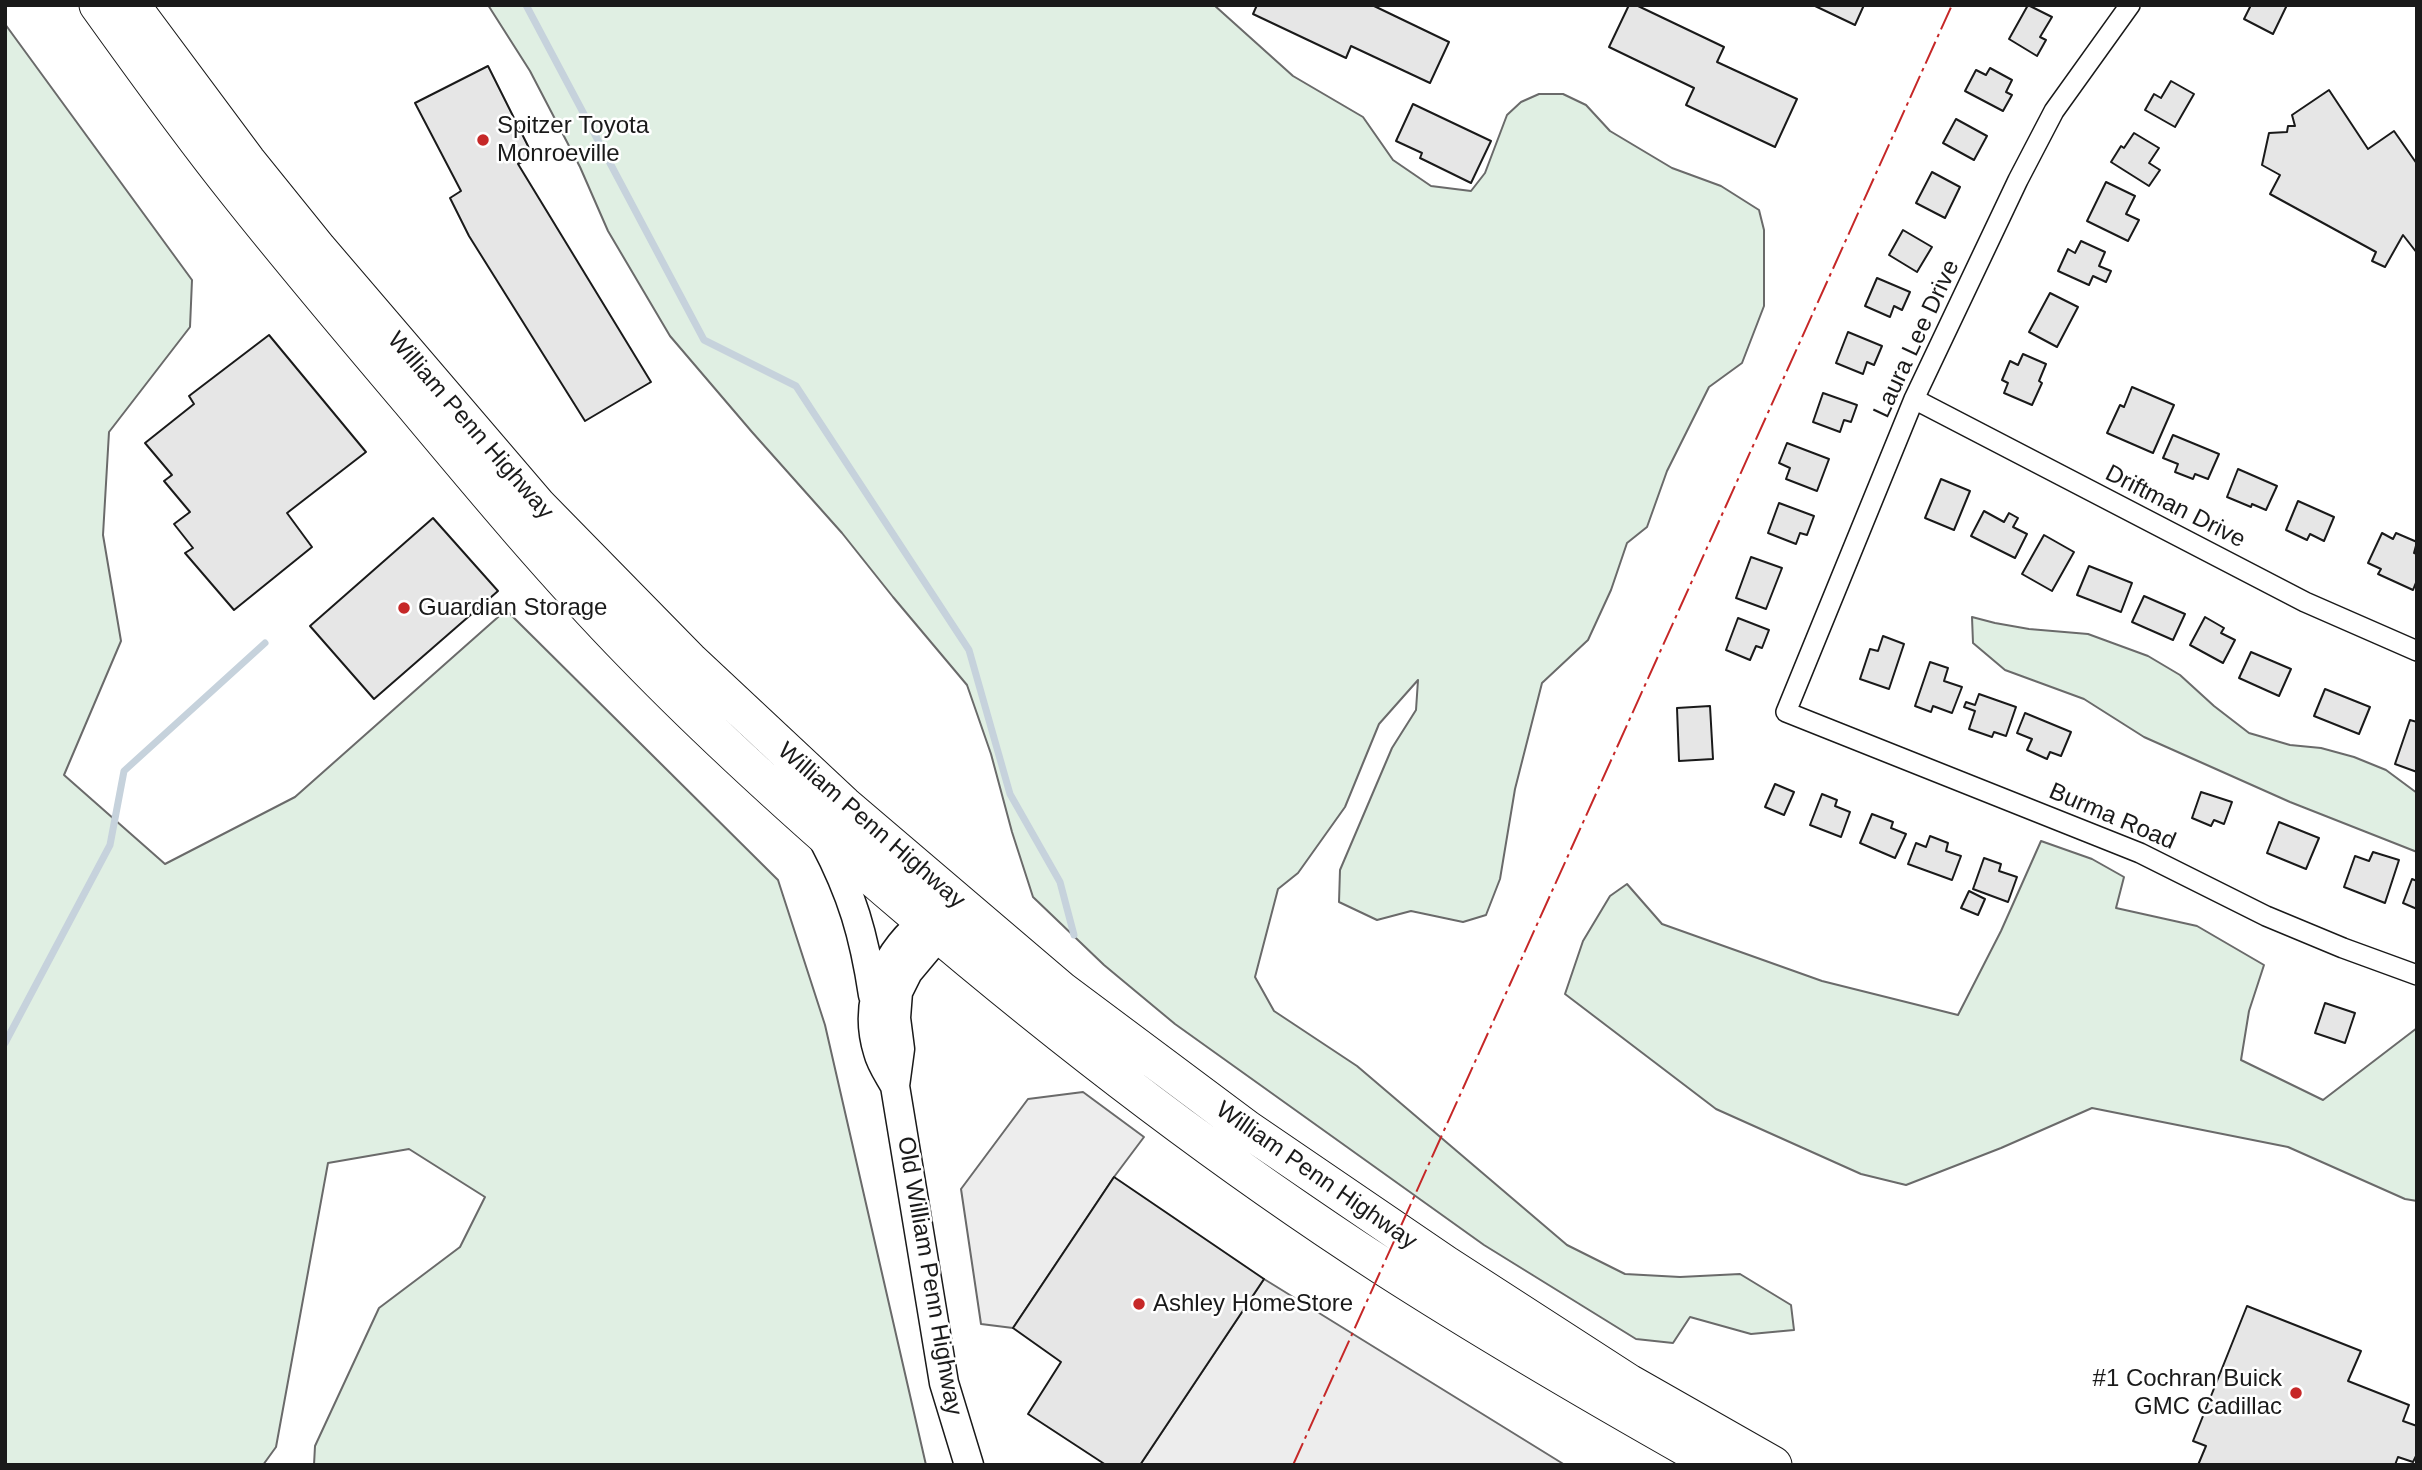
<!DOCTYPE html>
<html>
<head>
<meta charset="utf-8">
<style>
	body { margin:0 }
	#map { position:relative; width:2422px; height:1470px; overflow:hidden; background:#fff; font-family:Arial,sans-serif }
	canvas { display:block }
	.frame { position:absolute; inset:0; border:7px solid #1a1a1a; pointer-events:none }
</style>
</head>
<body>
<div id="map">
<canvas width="2422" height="1470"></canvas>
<div class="frame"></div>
</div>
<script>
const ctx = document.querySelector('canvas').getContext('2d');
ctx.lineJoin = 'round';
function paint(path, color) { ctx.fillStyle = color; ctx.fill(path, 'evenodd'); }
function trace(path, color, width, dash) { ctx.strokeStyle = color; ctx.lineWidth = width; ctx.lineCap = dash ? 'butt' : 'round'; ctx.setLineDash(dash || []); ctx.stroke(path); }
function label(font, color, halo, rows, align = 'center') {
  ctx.font = font + ' Arial,sans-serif'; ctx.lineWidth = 5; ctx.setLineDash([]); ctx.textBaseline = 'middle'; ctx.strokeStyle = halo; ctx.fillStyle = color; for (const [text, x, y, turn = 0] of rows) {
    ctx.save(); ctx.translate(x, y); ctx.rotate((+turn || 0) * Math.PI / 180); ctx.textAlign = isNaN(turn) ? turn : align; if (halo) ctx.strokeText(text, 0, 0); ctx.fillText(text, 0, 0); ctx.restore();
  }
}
const green = new Path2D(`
	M 488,5 L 1214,5 L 1293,76 L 1363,117 L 1393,160 L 1431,186 L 1471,191 L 1485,173 L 1507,115 L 1521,102 L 1539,94 L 1563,94 L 1586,105 L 1610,131 L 1672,168 L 1721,186 L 1759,210 L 1764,230 L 1764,306 L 1742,363 L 1709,387 L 1667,471 L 1647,527 L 1627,543 L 1611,590 L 1588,640 L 1542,683 L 1515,789 L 1500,879 L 1486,915 L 1463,922 L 1411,911 L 1377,920 L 1339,902 L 1340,870 L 1392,748 L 1416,710 L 1418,680 L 1379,724 L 1345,807 L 1298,873 L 1278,889 L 1255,977 L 1274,1011 L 1357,1066 L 1567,1245 L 1625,1274 L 1680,1277 L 1740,1274 L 1791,1305 L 1794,1330 L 1751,1334 L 1690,1317 L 1673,1343 L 1636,1339 L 1484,1245 L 1175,1024 L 1104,965 L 1033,897 L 1012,832 L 991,754 L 967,685 L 893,597 L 842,533 L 752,432 L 670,336 L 608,231 L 580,167 L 530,71 Z
	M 5,24 L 192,280 L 190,327 L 109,432 L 103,535 L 121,641 L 64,775 L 165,864 L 295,797 L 506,610 L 778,880 L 825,1025 L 926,1465 L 314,1465 L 315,1446 L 379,1308 L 460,1247 L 485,1197 L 409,1149 L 328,1163 L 276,1447 L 263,1465 L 5,1465 Z
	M 1972,617 L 1995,623 L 2029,629 L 2088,634 L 2148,656 L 2180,675 L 2214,706 L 2249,733 L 2290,745 L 2321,748 L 2354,757 L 2386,770 L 2417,793 L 2417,852 L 2290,802 L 2144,737 L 2084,699 L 2005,670 L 1973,643 Z
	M 2041,841 L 2092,859 L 2124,877 L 2116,908 L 2197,926 L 2264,965 L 2249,1011 L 2241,1060 L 2323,1100 L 2417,1028 L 2417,1201 L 2405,1199 L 2288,1147 L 2092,1108 L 2001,1148 L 1906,1185 L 1861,1174 L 1716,1109 L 1565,994 L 1583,941 L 1610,896 L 1627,884 L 1662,924 L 1822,981 L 1958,1015 L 2001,931 Z`);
paint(green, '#e0efe3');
trace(green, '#6a6a6a', 2);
const parking = new Path2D(`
	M 1083,1092 L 1144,1137 L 1114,1177 L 1013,1328 L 981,1324 L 961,1189 L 1028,1099 Z
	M 1264,1279 L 1565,1465 L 1140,1465 Z`);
paint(parking, '#ededed');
trace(parking, '#6a6a6a', 2);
trace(new Path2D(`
	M 526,5 L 704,340 L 796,386 L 969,650 L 1010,794 L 1060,882 L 1074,935
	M 5,1043 L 110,845 L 124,771 L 265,643`), '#c6d2dc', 7);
const building = new Path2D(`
	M 1257,5 L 1372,5 L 1449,42 L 1430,83 L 1351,46 L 1346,58 L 1253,14 Z
	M 1629,5 L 1636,5 L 1724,47 L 1717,62 L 1797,99 L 1775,147 L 1686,105 L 1694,88 L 1609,47 Z
	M 1813,5 L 1864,5 L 1855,25 Z
	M 2028,5 L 2052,17 L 2040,37 L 2046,40 L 2037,56 L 2009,39 Z
	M 2251,5 L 2287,5 L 2273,34 L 2244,19 Z
	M 488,66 L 533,156 L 518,164 L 651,382 L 585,421 L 469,236 L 450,198 L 461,191 L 415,103 Z
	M 1990,68 L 2012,80 L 2006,92 L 2012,95 L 2003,111 L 1965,91 L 1976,70 L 1986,75 Z
	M 2171,81 L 2194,94 L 2175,127 L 2145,110 L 2154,94 L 2161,98 Z
	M 2329,90 L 2368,149 L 2394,131 L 2417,164 L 2417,253 L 2403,235 L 2385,267 L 2372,261 L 2376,252 L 2270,194 L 2280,175 L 2262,165 L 2269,133 L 2287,132 L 2288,126 L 2295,126 L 2292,115 Z
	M 1413,104 L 1491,141 L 1471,183 L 1420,158 L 1422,153 L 1396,141 Z
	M 1956,119 L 1987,136 L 1974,160 L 1943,143 Z
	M 2134,133 L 2159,148 L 2149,163 L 2160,170 L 2149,186 L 2111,162 L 2121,146 L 2124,148 Z
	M 1932,172 L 1960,187 L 1945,218 L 1916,203 Z
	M 2106,182 L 2135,196 L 2126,214 L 2139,220 L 2128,241 L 2087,221 Z
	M 1903,230 L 1932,247 L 1917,272 L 1889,255 Z
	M 2081,241 L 2105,252 L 2099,266 L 2111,271 L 2106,282 L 2093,276 L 2089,285 L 2058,271 L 2068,249 L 2075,253 Z
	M 1877,278 L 1910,292 L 1902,310 L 1894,306 L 1890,317 L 1865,306 Z
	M 2050,293 L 2078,307 L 2057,347 L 2029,332 Z
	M 1848,332 L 1882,346 L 1874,365 L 1867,362 L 1863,374 L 1836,363 Z
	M 269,335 L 366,452 L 287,513 L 312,547 L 234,610 L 185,553 L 193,548 L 174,524 L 190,512 L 164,481 L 172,475 L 145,443 L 194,404 L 189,396 Z
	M 2023,354 L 2046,364 L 2039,381 L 2042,383 L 2032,405 L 2004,393 L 2008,383 L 2002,380 L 2010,361 L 2018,365 Z
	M 2132,387 L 2174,405 L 2153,453 L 2107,433 L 2120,405 L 2124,407 Z
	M 1823,393 L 1857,405 L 1851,422 L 1844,420 L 1840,432 L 1813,422 Z
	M 2173,435 L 2219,454 L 2208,479 L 2195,474 L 2193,479 L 2175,472 L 2178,464 L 2163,458 Z
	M 1787,443 L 1829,459 L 1817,491 L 1786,479 L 1790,468 L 1779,463 Z
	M 2238,469 L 2277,486 L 2266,510 L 2252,504 L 2251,507 L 2227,497 Z
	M 1941,479 L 1970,491 L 1954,530 L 1925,518 Z
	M 2298,501 L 2334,517 L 2324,541 L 2310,534 L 2307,540 L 2286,530 Z
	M 1779,503 L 1814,516 L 1807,535 L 1800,533 L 1796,544 L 1768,533 Z
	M 1984,511 L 2004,522 L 2009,513 L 2018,518 L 2013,527 L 2027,534 L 2015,558 L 1971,536 Z
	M 433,518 L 498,591 L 374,699 L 310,626 Z
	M 2382,533 L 2393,539 L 2396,533 L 2417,542 L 2414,553 L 2417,554 L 2417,580 L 2413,590 L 2378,574 L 2381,569 L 2368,563 Z
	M 2044,535 L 2074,552 L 2052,591 L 2022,574 Z
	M 1751,557 L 1782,568 L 1766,609 L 1736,598 Z
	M 2089,566 L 2132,583 L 2121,612 L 2077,595 Z
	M 2144,596 L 2185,614 L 2173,640 L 2132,622 Z
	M 2205,617 L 2224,628 L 2221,633 L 2235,640 L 2223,663 L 2190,645 Z
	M 1738,618 L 1769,630 L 1762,648 L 1756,646 L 1750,660 L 1726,650 Z
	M 1883,636 L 1904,644 L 1889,689 L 1860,679 L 1870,649 L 1878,651 Z
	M 2251,652 L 2291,669 L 2279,696 L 2239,678 Z
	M 1930,662 L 1948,668 L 1944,681 L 1962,687 L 1952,713 L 1933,706 L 1931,712 L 1915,706 Z
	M 2325,689 L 2370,707 L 2359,734 L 2314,716 Z
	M 1979,694 L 2016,707 L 2006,736 L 1994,732 L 1992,737 L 1969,729 L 1975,711 L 1964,707 L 1966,702 L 1975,705 Z
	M 1710,706 L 1713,759 L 1679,761 L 1677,708 Z
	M 2025,713 L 2071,732 L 2061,756 L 2050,752 L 2047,759 L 2027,750 L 2032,739 L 2017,733 Z
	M 2410,720 L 2417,722 L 2417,772 L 2395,764 Z
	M 1775,784 L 1794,792 L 1784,815 L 1765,807 Z
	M 2201,792 L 2232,802 L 2224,824 L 2214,820 L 2211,826 L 2192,818 Z
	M 1822,794 L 1837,800 L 1835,806 L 1850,812 L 1841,837 L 1810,825 Z
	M 1872,814 L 1893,822 L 1891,828 L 1906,834 L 1895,858 L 1860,843 Z
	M 2279,822 L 2319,838 L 2306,869 L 2267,853 Z
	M 1930,836 L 1948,843 L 1946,851 L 1961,856 L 1952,880 L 1908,864 L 1916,843 L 1926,847 Z
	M 2373,852 L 2399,860 L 2385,903 L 2344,887 L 2355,856 L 2369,861 Z
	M 1984,858 L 2001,864 L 1999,871 L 2017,877 L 2008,902 L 1973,889 Z
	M 2412,879 L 2417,881 L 2417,909 L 2403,903 Z
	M 1969,891 L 1985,899 L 1978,915 L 1961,908 Z
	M 2325,1003 L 2355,1013 L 2345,1043 L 2315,1033 Z
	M 1114,1177 L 1264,1279 L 1140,1465 L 1106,1465 L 1028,1414 L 1061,1362 L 1013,1328 Z
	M 2247,1306 L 2361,1351 L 2348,1381 L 2409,1405 L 2403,1421 L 2417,1426 L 2417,1454 L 2413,1462 L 2398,1457 L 2395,1465 L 2198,1465 L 2206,1446 L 2193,1441 Z`);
paint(building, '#e6e6e6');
trace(building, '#1a1a1a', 2);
const street = new Path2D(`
	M 2130,5 L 2054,111 L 2018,180 L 1914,399 L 1786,712 L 2140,853 L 2266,916 L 2343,948 L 2417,975
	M 1914,399 L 2305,602 L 2417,651`);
const secondary = new Path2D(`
	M 824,841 C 852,894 864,935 873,995
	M 940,910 C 892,940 860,994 878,1052 C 881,1064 889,1075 895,1086 L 944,1383 L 969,1465
	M 895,1086 L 900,1049 L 896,1018 L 898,992 L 908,972 L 939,935 L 948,916`);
const highway = new Path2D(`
	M 98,5 C 141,65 184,125 230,183 C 289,258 351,331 413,404 C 484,489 555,574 632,653 C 719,743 813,827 908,908 C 1059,1037 1217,1159 1384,1267 C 1493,1337 1605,1402 1717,1465
	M 131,5 L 247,161 L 318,249 L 538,506 L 689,660 L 844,805 L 1061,990 L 1247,1129 L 1445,1264 L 1629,1383 L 1773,1465`);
trace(street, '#1a1a1a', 22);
trace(secondary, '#1a1a1a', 31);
trace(highway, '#1a1a1a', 39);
trace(street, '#fff', 19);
trace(secondary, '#fff', 28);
trace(highway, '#fff', 37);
trace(new Path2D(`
	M 1293,1465 L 1952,5`), '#c62828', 2, [24, 5, 3.5, 5]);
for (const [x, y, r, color] of [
	[483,140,7,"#c62828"],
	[404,608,7,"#c62828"],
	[1139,1304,7,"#c62828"],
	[2296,1393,7,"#c62828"]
]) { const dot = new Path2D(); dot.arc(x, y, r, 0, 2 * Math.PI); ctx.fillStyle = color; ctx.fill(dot); trace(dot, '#fff', 2.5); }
label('24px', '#1a1a1a', '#fff', [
	["Spitzer Toyota",497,126],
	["Monroeville",497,154],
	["Guardian Storage",418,608],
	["Ashley HomeStore",1153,1304],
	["#1 Cochran Buick",2282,1379,"right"],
	["GMC Cadillac",2282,1407,"right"]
], 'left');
label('24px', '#1a1a1a', '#fff', [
	["Laura Lee Drive",1917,339,-65],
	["William Penn Highway",470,426,49],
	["Driftman Drive",2175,507,27],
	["Burma Road",2112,817,23],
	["William Penn Highway",871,826,41],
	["William Penn Highway",1316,1176,35],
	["Old William Penn Highway",929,1276,80]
]);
</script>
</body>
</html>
